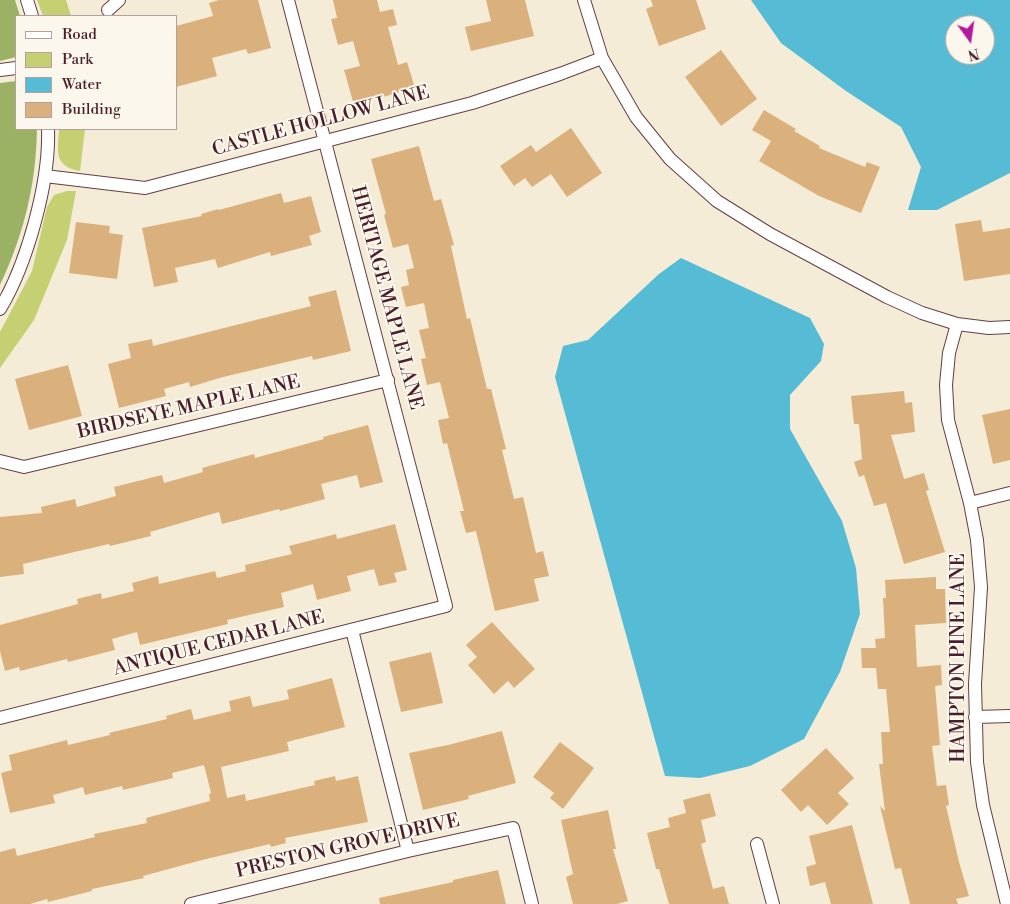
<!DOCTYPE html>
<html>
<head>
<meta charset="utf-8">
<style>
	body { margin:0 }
	#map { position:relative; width:1010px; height:904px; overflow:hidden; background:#f5ecd7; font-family:"Libre Bodoni",serif }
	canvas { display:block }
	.legend { position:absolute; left:15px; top:15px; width:162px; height:115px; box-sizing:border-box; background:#fbf7ec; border:1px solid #b4a19f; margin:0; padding:6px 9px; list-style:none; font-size:15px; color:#4a1f2b }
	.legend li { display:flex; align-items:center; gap:10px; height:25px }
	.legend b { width:25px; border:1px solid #b4a19f }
	.north { position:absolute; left:945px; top:15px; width:50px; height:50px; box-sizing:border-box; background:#fbf7ec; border:1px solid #b4a19f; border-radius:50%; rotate:166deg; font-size:14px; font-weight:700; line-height:20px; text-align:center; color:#4a1f2b }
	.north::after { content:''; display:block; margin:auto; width:18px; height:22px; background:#b5179e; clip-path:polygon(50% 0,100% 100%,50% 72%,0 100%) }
</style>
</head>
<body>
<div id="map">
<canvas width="1010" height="904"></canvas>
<ul class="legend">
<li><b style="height:6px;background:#fff"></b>Road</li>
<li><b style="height:14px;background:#c4d072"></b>Park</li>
<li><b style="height:14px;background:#56bbd4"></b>Water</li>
<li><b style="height:14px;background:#dab17d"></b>Building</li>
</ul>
<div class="north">N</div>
</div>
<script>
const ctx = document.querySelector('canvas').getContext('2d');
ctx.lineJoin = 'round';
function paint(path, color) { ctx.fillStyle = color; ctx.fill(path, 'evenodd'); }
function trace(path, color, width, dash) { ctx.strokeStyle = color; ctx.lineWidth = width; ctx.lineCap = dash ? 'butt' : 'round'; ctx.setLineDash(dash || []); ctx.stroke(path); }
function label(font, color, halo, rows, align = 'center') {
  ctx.font = font + ' "Libre Bodoni",serif'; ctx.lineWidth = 4; ctx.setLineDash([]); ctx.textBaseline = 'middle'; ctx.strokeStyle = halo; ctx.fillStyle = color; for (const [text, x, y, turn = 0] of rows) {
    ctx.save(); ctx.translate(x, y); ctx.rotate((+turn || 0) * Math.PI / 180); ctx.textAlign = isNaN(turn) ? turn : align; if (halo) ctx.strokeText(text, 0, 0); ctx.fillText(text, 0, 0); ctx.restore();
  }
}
paint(new Path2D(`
	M 37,0 L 66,0 L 71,16 L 43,16 Z
	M 59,129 L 85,129 L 80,171 C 53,166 58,151 59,129 Z
	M 67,191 L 76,191 L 67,240 L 34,320 L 0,368 L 0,332 L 32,271 L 47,207 L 54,195 Z`), '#c4d072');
paint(new Path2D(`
	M 0,0 L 15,0 L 20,16 L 16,16 L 16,57 L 0,61 Z
	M 16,81 L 16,129 L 37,129 C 36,185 24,234 0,285 L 0,83 Z`), '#9bb264');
paint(new Path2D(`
	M 751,0 L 1010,0 L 1010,173 L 937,210 L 908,210 L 921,167 L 901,127 L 846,91 L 781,43 ZM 955,25 L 985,25 L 985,55 L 955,55 Z
	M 681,258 L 810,318 L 824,344 L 821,361 L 790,395 L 790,429 L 842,521 L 856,568 L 860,614 L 840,672 L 804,739 L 750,766 L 700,778 L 665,776 L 555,377 L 563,346 L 588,340 L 659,274 Z`), '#56bbd4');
paint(new Path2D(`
	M 219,0 L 258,0 L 271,48 L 248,54 L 246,49 L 212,58 L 217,76 L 176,87 L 176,26 L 213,16 L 209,3 Z
	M 333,0 L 377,0 L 380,12 L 393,9 L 397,25 L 388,27 L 398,65 L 407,62 L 415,88 L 354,105 L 344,70 L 360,66 L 353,41 L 338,45 L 331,19 L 337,18 Z
	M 486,0 L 525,0 L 534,36 L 471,51 L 465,27 L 491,21 Z
	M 651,0 L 696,0 L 706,29 L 659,46 L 646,9 L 653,6 Z
	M 721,50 L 757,99 L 721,126 L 685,77 Z
	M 764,110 L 796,129 L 794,131 L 820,146 L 819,148 L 865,167 L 867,162 L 880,167 L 861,213 L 819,196 L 759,161 L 771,141 L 752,130 Z
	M 571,128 L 602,173 L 567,197 L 551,174 L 532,187 L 525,178 L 514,186 L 500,166 L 531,145 L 536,152 Z
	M 419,146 L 434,201 L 441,199 L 454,245 L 451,246 L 467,319 L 470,318 L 487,389 L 491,389 L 506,449 L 502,450 L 514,499 L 523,497 L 536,553 L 543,551 L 549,576 L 534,579 L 539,601 L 495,611 L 476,531 L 466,533 L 460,511 L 464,511 L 447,443 L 443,444 L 438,420 L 449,418 L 440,382 L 427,385 L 421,359 L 426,358 L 419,330 L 429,328 L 424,303 L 406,307 L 401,287 L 409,285 L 406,270 L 414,268 L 408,244 L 393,248 L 384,215 L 386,214 L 371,159 Z
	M 281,193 L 284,203 L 311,196 L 321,232 L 309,236 L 312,245 L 271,256 L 270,252 L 218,268 L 215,259 L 175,268 L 178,282 L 154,287 L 142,228 L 202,216 L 201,214 L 218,209 L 219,210 Z
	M 981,220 L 983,232 L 1010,228 L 1010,274 L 964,281 L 955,224 Z
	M 76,222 L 110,226 L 109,233 L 123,235 L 117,279 L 69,273 Z
	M 336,290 L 351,351 L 313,360 L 312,356 L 223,377 L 190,387 L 189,382 L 164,389 L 166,396 L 119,408 L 108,364 L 131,358 L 128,344 L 152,339 L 153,346 L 311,306 L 308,297 Z
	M 68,365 L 82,416 L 29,430 L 15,379 Z
	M 904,391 L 905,403 L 912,402 L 915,432 L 891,435 L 904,479 L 924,473 L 929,490 L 926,491 L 945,552 L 904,564 L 886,503 L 874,506 L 864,475 L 859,477 L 854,462 L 862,459 L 859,424 L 854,424 L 851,396 Z
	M 1010,409 L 1010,460 L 993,464 L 982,415 Z
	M 368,425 L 383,482 L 360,488 L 357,475 L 321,484 L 325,499 L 280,511 L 279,509 L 222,524 L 219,512 L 150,532 L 151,536 L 110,546 L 109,544 L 23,564 L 24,574 L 0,577 L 0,517 L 42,513 L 41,507 L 75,499 L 77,507 L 116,496 L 114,487 L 162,475 L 164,483 L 203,472 L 202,468 L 254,454 L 255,458 L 324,439 L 323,437 Z
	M 395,524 L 407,570 L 394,573 L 397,582 L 379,586 L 374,569 L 347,576 L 351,591 L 317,600 L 313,584 L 281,593 L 284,607 L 227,620 L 228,624 L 140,645 L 137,632 L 112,639 L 115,650 L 68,662 L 67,659 L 20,671 L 19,667 L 5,671 L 0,651 L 0,625 L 78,604 L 77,599 L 101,593 L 102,599 L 134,591 L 132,583 L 158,576 L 159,584 L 215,571 L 217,578 L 246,571 L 245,565 L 292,554 L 289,546 L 336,534 L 337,539 Z
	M 936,577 L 936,589 L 945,589 L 946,623 L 915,625 L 917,667 L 941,665 L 942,685 L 935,686 L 940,745 L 932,746 L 937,786 L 946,785 L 949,805 L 946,806 L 959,862 L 969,896 L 956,899 L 958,904 L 910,904 L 901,868 L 895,869 L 880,806 L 885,811 L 879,764 L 883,764 L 881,732 L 890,732 L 886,689 L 878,689 L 876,668 L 862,668 L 861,648 L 876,648 L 875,639 L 885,638 L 883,598 L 886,598 L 885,580 Z
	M 492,622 L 535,669 L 514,688 L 508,681 L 494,694 L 468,665 L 477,657 L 466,645 Z
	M 431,652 L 443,703 L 401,712 L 389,662 Z
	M 332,678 L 345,727 L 287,742 L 289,751 L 221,767 L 227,798 L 245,794 L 246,801 L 315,785 L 314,781 L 335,776 L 336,781 L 358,776 L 368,822 L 285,838 L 286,843 L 271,847 L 270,844 L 202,860 L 143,876 L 144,878 L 92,889 L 92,891 L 48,902 L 47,899 L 30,904 L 0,904 L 0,852 L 15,848 L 17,856 L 95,837 L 94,834 L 147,823 L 146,818 L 210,801 L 209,794 L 211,793 L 204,765 L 172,773 L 173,778 L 123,790 L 122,786 L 85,795 L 83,787 L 53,795 L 55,803 L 10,813 L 1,773 L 12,770 L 9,755 L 67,740 L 68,745 L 110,735 L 109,733 L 167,719 L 166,716 L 191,709 L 194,720 L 231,711 L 229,701 L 250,696 L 253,707 L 289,699 L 287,690 Z
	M 502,731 L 516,783 L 468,796 L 469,799 L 423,810 L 409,753 L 448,745 Z
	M 560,742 L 594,768 L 563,809 L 550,798 L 554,793 L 533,777 Z
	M 826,748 L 854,778 L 838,793 L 849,804 L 827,825 L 808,805 L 801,812 L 781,790 Z
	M 710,793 L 716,816 L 701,820 L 706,842 L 701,844 L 713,889 L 724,886 L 729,904 L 669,904 L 659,869 L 656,869 L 647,833 L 670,827 L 668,818 L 686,813 L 683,800 Z
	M 608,810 L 616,849 L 613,849 L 628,901 L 617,904 L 573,904 L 566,877 L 573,874 L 561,820 Z
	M 852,825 L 873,904 L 831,904 L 825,882 L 810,886 L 806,867 L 816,864 L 809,836 Z
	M 498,870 L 506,904 L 380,904 L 379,898 L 453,882 L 453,880 Z`), '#dab17d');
const street = new Path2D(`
	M 27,0 L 32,16
	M 584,0 L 602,58 L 636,117 L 670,159 L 717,201 L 770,234 L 887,297 L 922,313 L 957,324 L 989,328 L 1010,327
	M 108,10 L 119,0
	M 0,70 L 16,68
	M 45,176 L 145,188 L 472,103 L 560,74 L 602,58
	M 0,309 C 27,264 50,182 48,129
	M 957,324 L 949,353 L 946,385 L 948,420 L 970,503 L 977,540 L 981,587 L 975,684 L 977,762 L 983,805 L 1007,904
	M 0,461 L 24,467 L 388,380
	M 970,503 L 1010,493
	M 352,630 L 408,851
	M 975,717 L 1010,716
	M 0,718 L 446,606 L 288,0
	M 757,844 L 773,904
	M 191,904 L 408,851 L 513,828 L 532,904`);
trace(street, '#643e45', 14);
trace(street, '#fff', 12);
label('19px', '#4a1f2b', '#fbf7ec', [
	["CASTLE HOLLOW LANE",321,122,-15],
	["HERITAGE MAPLE LANE",386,298,75],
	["BIRDSEYE MAPLE LANE",189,408,-13],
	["ANTIQUE CEDAR LANE",219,644,-14],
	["HAMPTON PINE LANE",959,658,-90],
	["PRESTON GROVE DRIVE",348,847,-13]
]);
</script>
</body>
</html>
